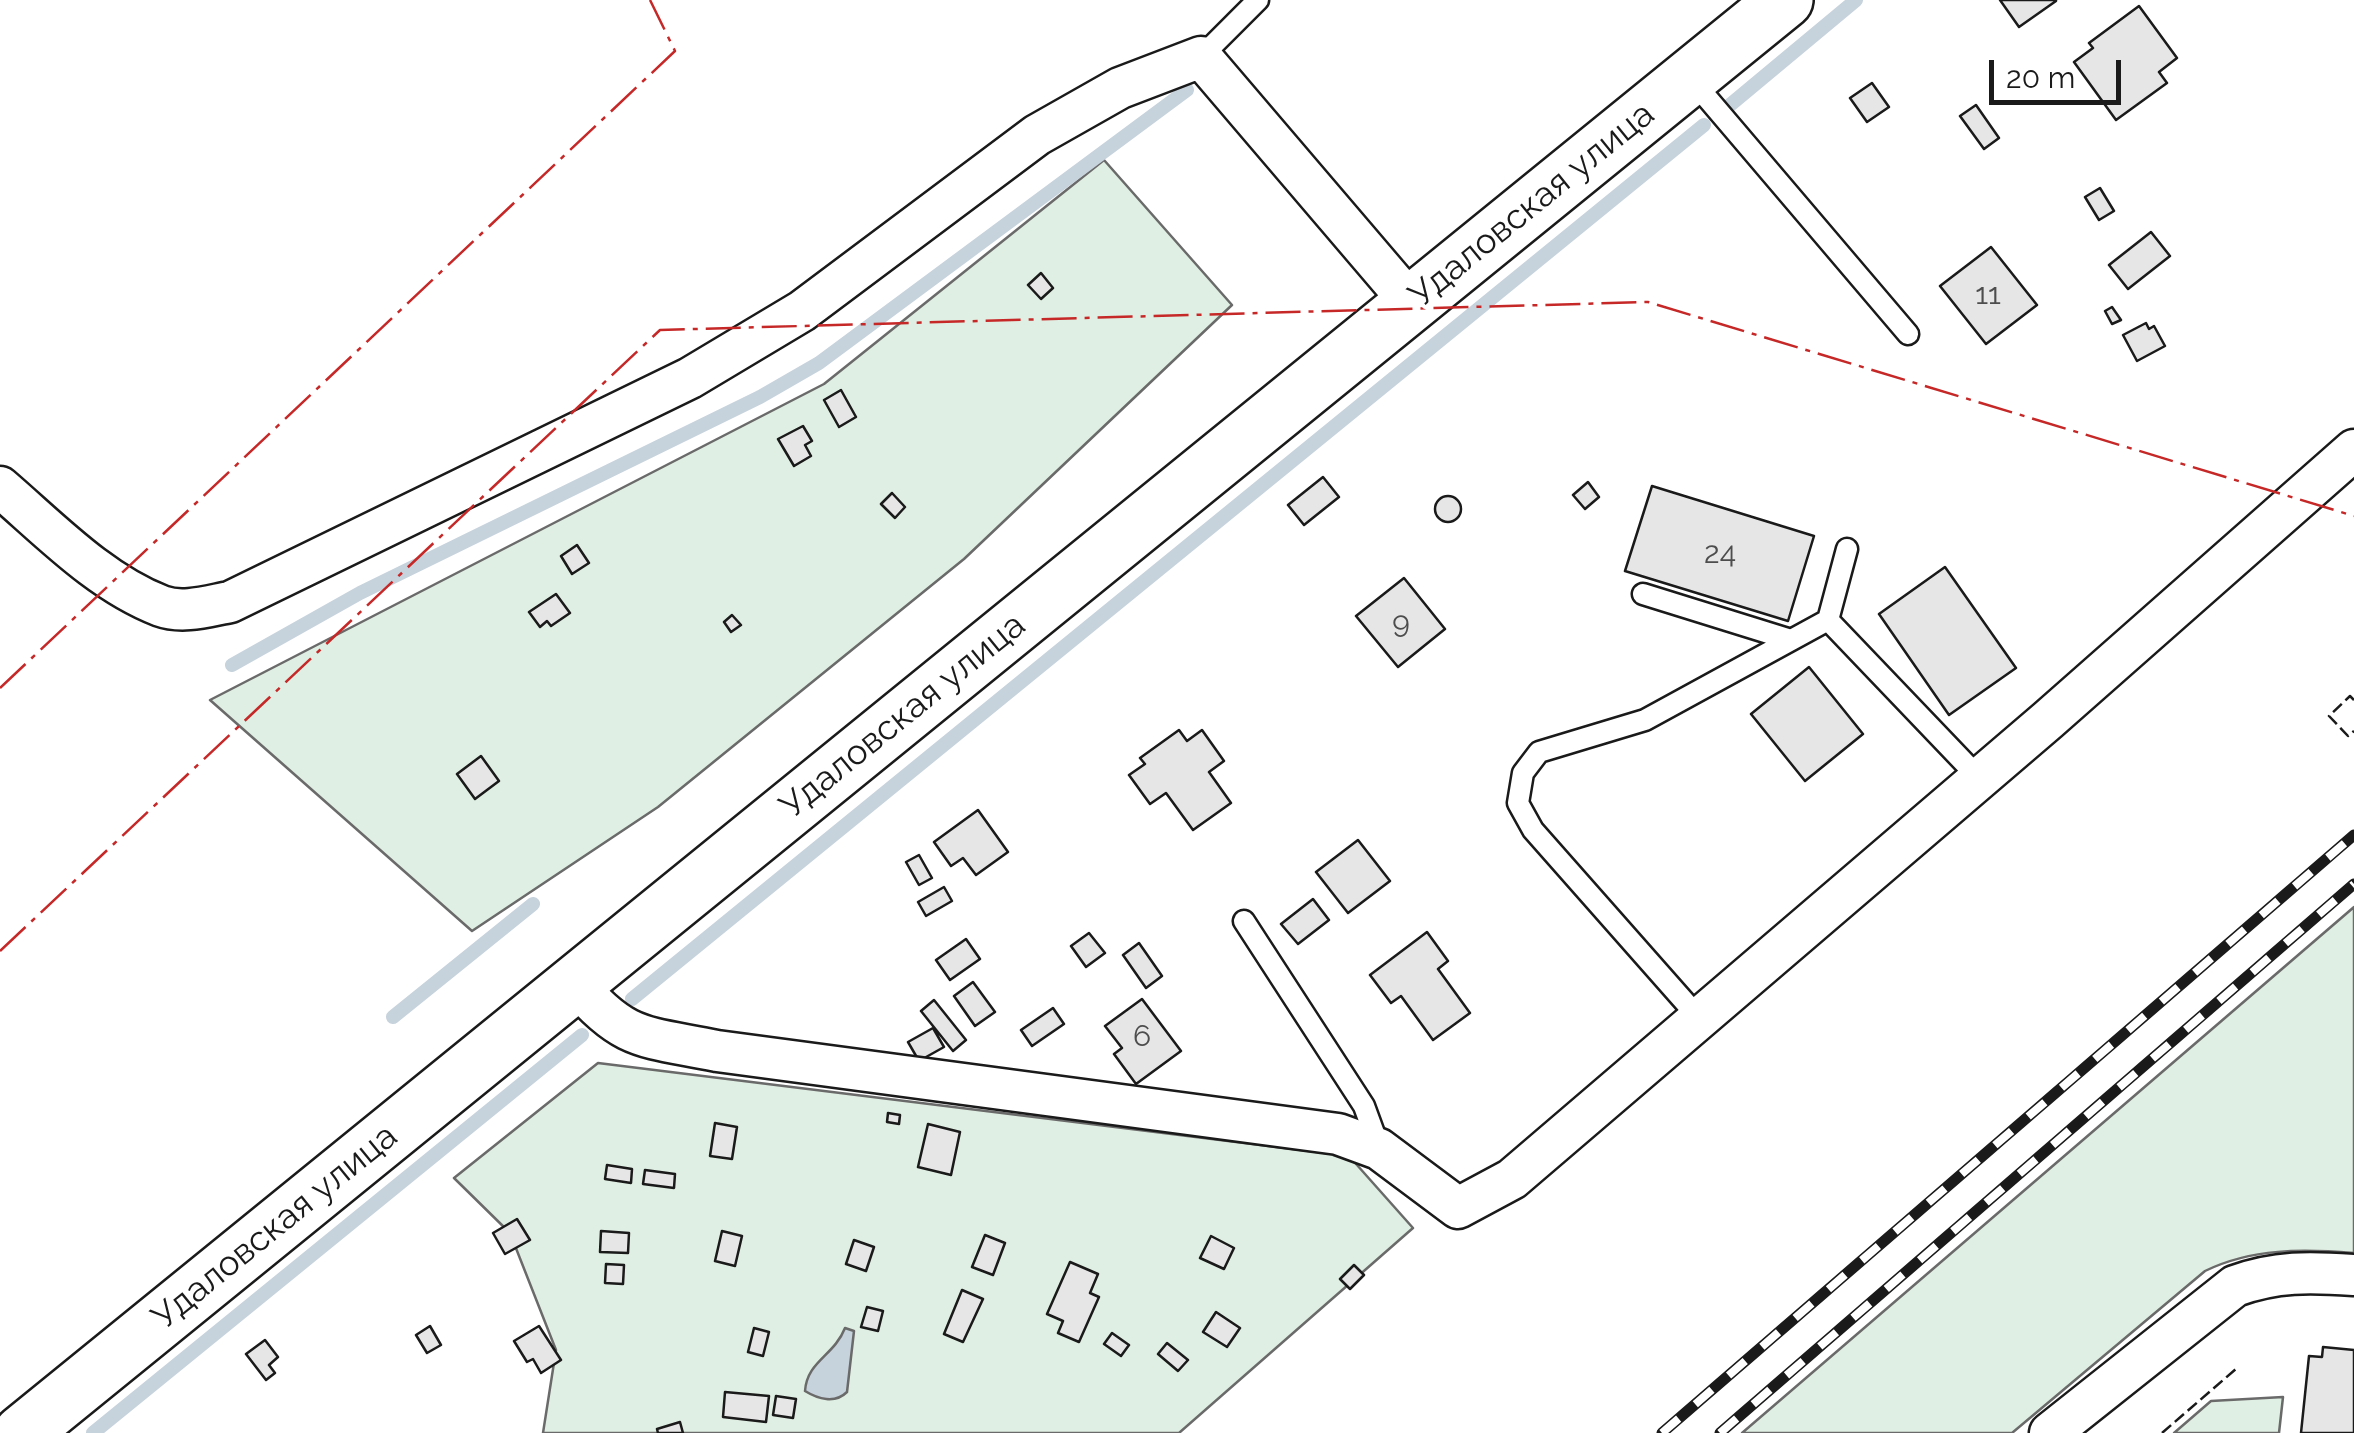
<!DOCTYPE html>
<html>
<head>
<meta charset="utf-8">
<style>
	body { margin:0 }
	#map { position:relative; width:2354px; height:1433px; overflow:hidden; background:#fff; font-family:Raleway,sans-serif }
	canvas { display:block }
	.scale { position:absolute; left:1989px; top:60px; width:132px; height:45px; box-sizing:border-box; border:5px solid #1a1a1a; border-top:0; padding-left:12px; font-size:30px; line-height:35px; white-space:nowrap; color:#1a1a1a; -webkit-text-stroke:8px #fff; paint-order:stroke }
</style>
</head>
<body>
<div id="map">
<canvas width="2354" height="1433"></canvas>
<div class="scale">20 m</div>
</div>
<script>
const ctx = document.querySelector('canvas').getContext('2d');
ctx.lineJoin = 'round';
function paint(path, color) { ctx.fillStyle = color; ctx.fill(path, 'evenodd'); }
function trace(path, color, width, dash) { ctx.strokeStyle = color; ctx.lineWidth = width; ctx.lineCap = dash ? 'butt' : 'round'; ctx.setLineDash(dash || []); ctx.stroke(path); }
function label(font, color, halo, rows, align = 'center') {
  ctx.font = font + ' Raleway,sans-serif'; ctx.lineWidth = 8; ctx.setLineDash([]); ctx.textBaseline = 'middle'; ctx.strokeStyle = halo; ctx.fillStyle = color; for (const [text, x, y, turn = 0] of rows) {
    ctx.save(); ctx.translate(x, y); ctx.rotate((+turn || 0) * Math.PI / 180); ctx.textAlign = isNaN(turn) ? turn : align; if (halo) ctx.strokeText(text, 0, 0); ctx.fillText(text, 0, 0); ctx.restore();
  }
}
const green = new Path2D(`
	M 1104,160 L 1232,305 L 964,559 L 658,807 L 472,931 L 210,700 L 824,384 Z
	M 2354,907 L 2354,1253 C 2303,1249 2252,1248 2205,1271 L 2012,1433 L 1742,1433 Z
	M 598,1063 L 1349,1156 L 1413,1228 L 1179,1433 L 543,1433 L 556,1350 L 510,1233 L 454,1178 Z
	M 2283,1397 L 2279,1433 L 2174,1433 L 2211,1401 Z`);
paint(green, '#e0efe3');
trace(green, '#6a6a6a', 2.5);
const water = new Path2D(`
	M 845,1328 L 854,1331 L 847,1392 C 835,1404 818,1399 805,1391 C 807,1361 834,1356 845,1328 Z`);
paint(water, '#c6d2dc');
trace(water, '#6a6a6a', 2.5);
trace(new Path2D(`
	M 1730,105 L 1856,0
	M 232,665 L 360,593 L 760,397 L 819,363 L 1187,90
	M 632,999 L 1704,125
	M 393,1017 L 533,904
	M 93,1433 L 582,1035`), '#c6d2dc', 14);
const building = new Path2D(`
	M 2000,0 L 2056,0 L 2056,1 L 2019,27 Z
	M 2139,6 L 2177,58 L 2159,72 L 2167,83 L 2116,120 L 2074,62 L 2093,48 L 2089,43 Z
	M 1872,83 L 1889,107 L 1867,122 L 1850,98 Z
	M 1976,105 L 1999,138 L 1984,149 L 1960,116 Z
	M 2100,188 L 2114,211 L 2099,220 L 2085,197 Z
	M 2151,232 L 2170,256 L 2128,289 L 2109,265 Z
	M 1991,247 L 2037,305 L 1986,344 L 1940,286 Z
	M 1041,273 L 1053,288 L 1041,299 L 1028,285 Z
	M 2112,307 L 2121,320 L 2112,324 L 2105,311 Z
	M 2146,323 L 2149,329 L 2154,326 L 2165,346 L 2137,361 L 2123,335 Z
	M 841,390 L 856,417 L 839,427 L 824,400 Z
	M 803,426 L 812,441 L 805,445 L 811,456 L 794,466 L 778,439 Z
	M 1323,477 L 1339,497 L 1304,525 L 1288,505 Z
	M 1588,482 L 1599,497 L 1585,509 L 1573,495 Z
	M 1652,486 L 1814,536 L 1788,621 L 1625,571 Z
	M 892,493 L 905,507 L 895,518 L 881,504 Z
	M1435 509a13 13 0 1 1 26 0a13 13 0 1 1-26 0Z
	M 577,545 L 589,563 L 572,574 L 561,556 Z
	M 1945,567 L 2016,668 L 1949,715 L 1879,614 Z
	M 1404,578 L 1445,629 L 1398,667 L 1356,616 Z
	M 556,594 L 570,613 L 551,626 L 547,621 L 540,627 L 529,612 Z
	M 732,615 L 741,625 L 731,632 L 724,622 Z
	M 1809,667 L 1863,734 L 1805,781 L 1751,714 Z
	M 1179,730 L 1187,741 L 1202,730 L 1224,761 L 1209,772 L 1231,803 L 1193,830 L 1166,793 L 1150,804 L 1129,775 L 1145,764 L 1140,758 Z
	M 481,756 L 499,781 L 475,799 L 457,774 Z
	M 978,810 L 1008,852 L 976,875 L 963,858 L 951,866 L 934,842 Z
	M 1358,840 L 1390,881 L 1348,913 L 1316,872 Z
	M 919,855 L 932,878 L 919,885 L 906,862 Z
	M 944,887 L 952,901 L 926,916 L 918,902 Z
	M 1313,899 L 1329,920 L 1298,944 L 1281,924 Z
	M 1427,932 L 1448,961 L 1438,969 L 1470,1013 L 1433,1040 L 1401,996 L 1391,1003 L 1370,975 Z
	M 1089,933 L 1105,953 L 1086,967 L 1071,946 Z
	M 966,939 L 980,959 L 950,980 L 936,960 Z
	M 1139,943 L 1162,976 L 1146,988 L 1123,955 Z
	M 973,982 L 995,1012 L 975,1026 L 954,996 Z
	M 1142,999 L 1181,1051 L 1136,1084 L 1114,1054 L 1122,1048 L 1105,1026 Z
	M 934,1000 L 966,1040 L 953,1051 L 921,1011 Z
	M 1053,1008 L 1064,1024 L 1032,1046 L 1021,1030 Z
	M 933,1028 L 944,1047 L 919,1061 L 908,1042 Z
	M 888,1113 L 900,1115 L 899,1124 L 887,1122 Z
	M 715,1123 L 737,1127 L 732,1159 L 710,1156 Z
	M 928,1124 L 960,1132 L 951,1175 L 918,1167 Z
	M 607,1165 L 632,1169 L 631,1183 L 605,1179 Z
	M 645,1170 L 675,1174 L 674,1188 L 643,1184 Z
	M 517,1219 L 530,1240 L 505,1254 L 493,1233 Z
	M 601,1231 L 629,1233 L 628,1253 L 600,1252 Z
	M 722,1231 L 742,1236 L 735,1266 L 715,1261 Z
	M 985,1235 L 1005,1243 L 993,1275 L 972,1267 Z
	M 1211,1236 L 1234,1248 L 1224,1269 L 1200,1258 Z
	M 854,1240 L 874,1247 L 866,1271 L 846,1264 Z
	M 1070,1262 L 1098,1274 L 1090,1293 L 1099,1297 L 1079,1342 L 1058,1333 L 1063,1321 L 1047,1314 Z
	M 606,1264 L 624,1265 L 623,1284 L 605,1283 Z
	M 1354,1265 L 1364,1275 L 1350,1289 L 1340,1279 Z
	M 962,1290 L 983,1299 L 963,1342 L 944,1334 Z
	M 867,1307 L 883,1311 L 878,1331 L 861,1327 Z
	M 1216,1312 L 1240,1328 L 1227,1347 L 1203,1332 Z
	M 430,1326 L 441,1345 L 427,1353 L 416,1335 Z
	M 539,1326 L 561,1360 L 541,1373 L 533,1359 L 527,1362 L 514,1341 Z
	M 754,1328 L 769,1332 L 763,1356 L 748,1352 Z
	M 1112,1333 L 1129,1345 L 1121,1356 L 1104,1344 Z
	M 265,1340 L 278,1357 L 269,1365 L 275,1373 L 266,1380 L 246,1354 Z
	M 1167,1343 L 1188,1360 L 1178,1371 L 1158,1354 Z
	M 2323,1347 L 2354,1350 L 2354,1433 L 2301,1433 L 2309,1356 L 2322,1357 Z
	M 725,1392 L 769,1396 L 766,1422 L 723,1417 Z
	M 776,1396 L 796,1399 L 793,1418 L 773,1415 Z
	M 680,1422 L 683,1433 L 658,1433 L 657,1429 Z`);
paint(building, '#e6e6e6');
trace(building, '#1a1a1a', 2.5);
const service = new Path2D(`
	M 1201,57 L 1258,0
	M 1691,79 L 1908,334
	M 1643,594 L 1791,640
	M 1828,620 L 1847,549
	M 1244,921 L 1364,1106 L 1379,1147
	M 1699,1018 L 1533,830 L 1518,803 L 1523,773 L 1539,752 L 1645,720 L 1828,620 L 1980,779`);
const minor = new Path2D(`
	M 0,487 C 49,529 99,582 161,606 C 183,614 208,606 230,602 L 690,378 L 802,311 L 1037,135 L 1120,88 L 1201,57 L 1411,303
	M 575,983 C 625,1042 644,1036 717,1051 L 1338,1134 L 1379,1149 L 1458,1208 L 1512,1179 L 2048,720 L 2354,450
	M 2050,1433 L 2235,1286 C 2276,1271 2310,1272 2354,1275`);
const secondary = new Path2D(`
	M 22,1433 L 1785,0`);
trace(service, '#1a1a1a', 25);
trace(minor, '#1a1a1a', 45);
trace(secondary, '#1a1a1a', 60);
trace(service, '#fff', 20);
trace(minor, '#fff', 40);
trace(secondary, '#fff', 55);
const rail = new Path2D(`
	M 1662,1433 L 2354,835
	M 1720,1433 L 2354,884`);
trace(rail, '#1a1a1a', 11);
trace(rail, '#fff', 8, [22]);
trace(new Path2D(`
	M 2354,700 L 2350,696 L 2329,716 L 2348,736 L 2354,731
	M 2162,1433 L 2237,1368`), '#1a1a1a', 2.5, [12, 5]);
trace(new Path2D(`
	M 0,688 L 675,51 L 650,0
	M 0,951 L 660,330 L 1648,302 L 2354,516`), '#c62828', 2.5, [35, 8, 5, 8]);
label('30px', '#4d4d4d', null, [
	["11",1988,295],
	["24",1720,554],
	["9",1401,623],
	["6",1142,1037]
]);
label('35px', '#1a1a1a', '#fff', [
	["Удаловская улица",1532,205,-39],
	["Удаловская улица",903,716,-39],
	["Удаловская улица",275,1227,-39]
]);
</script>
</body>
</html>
